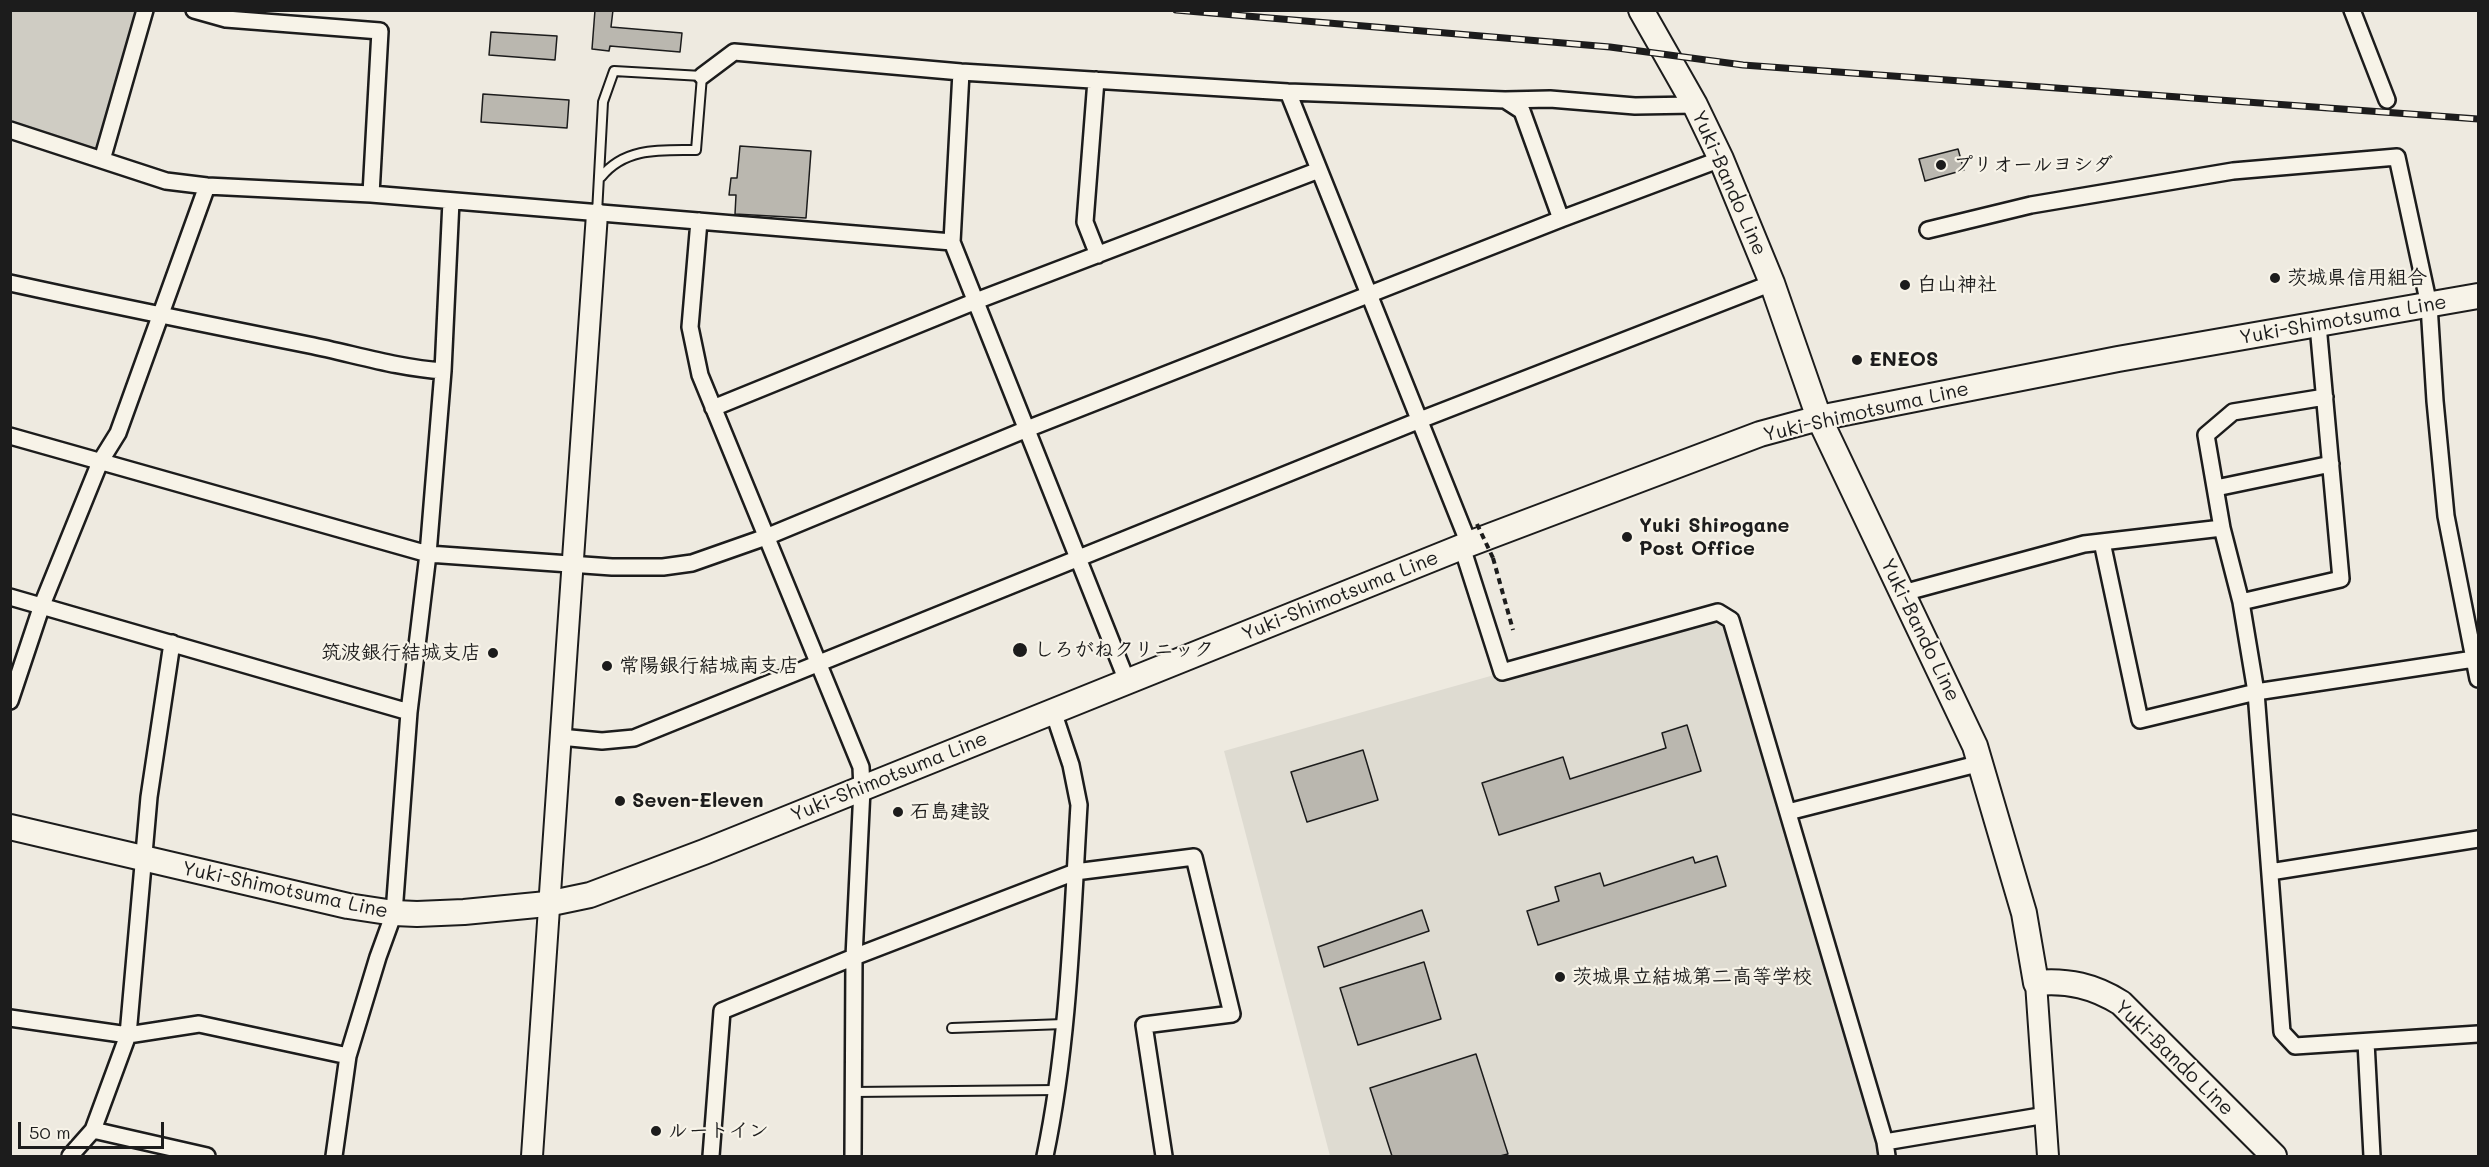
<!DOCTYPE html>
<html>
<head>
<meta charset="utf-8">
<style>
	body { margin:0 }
	#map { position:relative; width:2489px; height:1167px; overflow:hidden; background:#eeeae0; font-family:Mali,sans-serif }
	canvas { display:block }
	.frame { position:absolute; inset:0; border:12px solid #1c1c1c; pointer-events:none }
	.scale { position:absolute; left:18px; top:1122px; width:146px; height:27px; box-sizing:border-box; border:3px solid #1c1c1c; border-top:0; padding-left:8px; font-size:18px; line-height:21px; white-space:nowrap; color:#1c1c1c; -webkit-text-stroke:4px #f7f3e8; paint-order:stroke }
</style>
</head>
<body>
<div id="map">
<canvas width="2489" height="1167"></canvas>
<div class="frame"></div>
<div class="scale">50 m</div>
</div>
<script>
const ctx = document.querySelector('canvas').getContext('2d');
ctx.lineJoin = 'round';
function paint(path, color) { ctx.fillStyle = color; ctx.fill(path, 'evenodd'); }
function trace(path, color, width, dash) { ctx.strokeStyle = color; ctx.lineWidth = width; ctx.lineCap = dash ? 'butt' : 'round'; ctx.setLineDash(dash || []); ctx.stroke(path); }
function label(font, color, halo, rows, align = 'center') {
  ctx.font = font + ' Mali,"Klee One",sans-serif'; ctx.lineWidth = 4.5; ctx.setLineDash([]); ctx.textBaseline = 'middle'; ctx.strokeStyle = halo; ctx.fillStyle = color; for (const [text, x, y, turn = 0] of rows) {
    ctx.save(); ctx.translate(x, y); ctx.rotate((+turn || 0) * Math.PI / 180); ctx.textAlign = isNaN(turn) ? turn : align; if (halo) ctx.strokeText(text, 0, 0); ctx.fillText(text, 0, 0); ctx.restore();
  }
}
paint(new Path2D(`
	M 1718,612 L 1788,812 L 1887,1156 L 1330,1156 L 1224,751 Z`), '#dedbd1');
paint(new Path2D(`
	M 11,11 L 145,11 L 96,158 L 11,130 Z`), '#cfccc3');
const building = new Path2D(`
	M 595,10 L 613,10 L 611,27 L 682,33 L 680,52 L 610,46 L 609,51 L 592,49 Z
	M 491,32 L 557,36 L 555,60 L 489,55 Z
	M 483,94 L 569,100 L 567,128 L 481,122 Z
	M 740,146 L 811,151 L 806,218 L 735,214 L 736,195 L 729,195 L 731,178 L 737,178 Z
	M 1958,149 L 1964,170 L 1925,181 L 1919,159 Z
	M 1687,725 L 1701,771 L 1499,835 L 1482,783 L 1563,757 L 1570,779 L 1666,748 L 1662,733 Z
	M 1363,750 L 1378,800 L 1307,822 L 1291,772 Z
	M 1717,856 L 1726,886 L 1538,945 L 1527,911 L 1559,901 L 1555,887 L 1600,873 L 1604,886 L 1693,857 L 1695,863 Z
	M 1422,910 L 1429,931 L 1324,967 L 1318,947 Z
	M 1424,962 L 1441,1019 L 1358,1045 L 1340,988 Z
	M 1476,1054 L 1508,1154 L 1500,1156 L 1392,1156 L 1370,1088 Z`);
paint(building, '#bab7af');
trace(building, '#1c1c1c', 1.5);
const service = new Path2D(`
	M 597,213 L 603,102 L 614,71 L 702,76 L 696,150 C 661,150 625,147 601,177
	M 952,1028 L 1064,1024
	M 853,1092 L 1057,1090`);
const minor = new Path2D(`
	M 194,10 L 226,19 L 380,31 L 371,194
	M 2352,10 L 2387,100
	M 702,76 L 734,52 L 961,72 L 1288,92 L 1505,100 L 1550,99 L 1635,106 L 1695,105
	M 1096,80 L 1085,222 L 1098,255
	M 1288,92 L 1469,544
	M 1505,100 L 1522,111 L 1561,219
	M 10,130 L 166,181 L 207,186 L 371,194 L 952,242 L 1127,681
	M 102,160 L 145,10
	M 699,221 L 690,327 L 700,375 L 861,767 L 862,789 L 854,957 L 853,1156
	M 1928,230 L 2031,205 L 2233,171 L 2397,157 L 2429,305 L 2435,401 L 2446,516 L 2478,679
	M 952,242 L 961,72
	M 10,283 C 110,305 209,325 309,345 C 354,354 397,368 443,371
	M 713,408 L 976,301 L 1319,170
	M 10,436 L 428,554 L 612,567 L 663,567 L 692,563 L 766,537 L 1027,429 L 1561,219 L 1721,159
	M 2216,488 L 2331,464
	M 2222,528 L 2206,435 L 2233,412 L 2325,397
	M 2102,542 L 2140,720 L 2256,692 L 2474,659
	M 1462,547 L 1502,672 L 1718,612 L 1731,620 L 1885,1142
	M 1903,593 L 2084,544 L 2222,528 L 2241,602 L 2256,692 L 2282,1032 L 2295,1046 L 2478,1034
	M 10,597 L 409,712
	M 2241,602 L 2341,579 L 2318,325
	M 10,701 L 42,605 L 100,462 L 118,433 L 207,186
	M 560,737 L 602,741 L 634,738 L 1420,420 L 1772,283
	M 1788,812 L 1981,763
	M 2270,872 L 2478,839
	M 10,1018 L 128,1035 L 199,1024 L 348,1056
	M 2366,1042 L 2372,1156
	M 93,1130 L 207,1156
	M 70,1156 L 93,1130 L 128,1035 L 149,797 L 172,643
	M 334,1156 L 348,1056 L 378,957 L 394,913 L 409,712 L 428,554 L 443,371 L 451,201
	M 711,1156 L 722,1011 L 854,957 L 1075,872 L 1194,857 L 1232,1014 L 1144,1025 L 1164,1156
	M 1045,1156 C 1069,1041 1072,922 1079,805 L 1071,765 L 1053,711
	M 1887,1156 L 1885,1142 L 2046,1115`);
const tertiary = new Path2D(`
	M 2036,983 L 2048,1156
	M 532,1156 C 551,842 577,528 597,214`);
const primary = new Path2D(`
	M 1641,10 L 1695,105 L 1721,159 L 1772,283 L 1819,418 L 1975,746 L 2024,913 L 2036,983 C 2068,980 2094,986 2121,1003 L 2274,1156
	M 10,827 L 348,906 L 394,913 L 417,914 L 464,912 L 547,904 L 590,895 L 704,852 L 1469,544 L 1760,434 L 1819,418 L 2118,359 L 2478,296`);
trace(service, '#1c1c1c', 12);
trace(minor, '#1c1c1c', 20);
trace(tertiary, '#1c1c1c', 24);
trace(primary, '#1c1c1c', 28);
trace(new Path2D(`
	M 1493,558 L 1513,630`), '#1c1c1c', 4, [6, 4.5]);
trace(service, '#f7f3e8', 8);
trace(minor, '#f7f3e8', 15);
trace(tertiary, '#f7f3e8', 20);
trace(primary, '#f7f3e8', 24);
const rail = new Path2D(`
	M 1176,10 L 1610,47 L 1743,65 L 2478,119`);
trace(rail, '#1c1c1c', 7);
trace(rail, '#f7f3e8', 4.5, [14]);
trace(new Path2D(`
	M 1477,524 L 1493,558`), '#1c1c1c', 4, [6, 4.5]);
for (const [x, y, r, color] of [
	[1941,165,6,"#1c1c1c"],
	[2275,278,6,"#1c1c1c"],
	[1905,285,6,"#1c1c1c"],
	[1857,360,6,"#1c1c1c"],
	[1627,537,6,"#1c1c1c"],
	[1020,650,8,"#1c1c1c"],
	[493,653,6,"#1c1c1c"],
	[607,666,6,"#1c1c1c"],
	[620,801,6,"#1c1c1c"],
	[898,812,6,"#1c1c1c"],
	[1560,977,6,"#1c1c1c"],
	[656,1131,6,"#1c1c1c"]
]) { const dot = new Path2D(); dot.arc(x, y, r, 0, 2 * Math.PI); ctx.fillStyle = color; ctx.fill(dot); trace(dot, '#f7f3e8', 2); }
label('bold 20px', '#1c1c1c', '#f7f3e8', [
	["プリオールヨシダ",1953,165],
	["茨城県信用組合",2287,278],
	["白山神社",1917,285],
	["ENEOS",1869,360],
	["Yuki Shirogane",1639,526],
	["Post Office",1639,549],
	["しろがねクリニック",1034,650],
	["筑波銀行結城支店",481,653,"right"],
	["常陽銀行結城南支店",619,666],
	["Seven-Eleven",632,801],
	["石島建設",910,812],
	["茨城県立結城第二高等学校",1572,977],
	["ルートイン",668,1131]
], 'left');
label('20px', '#1c1c1c', '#f7f3e8', [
	["Yuki-Bando Line",1729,183,66],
	["Yuki-Shimotsuma Line",2343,320,-10],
	["Yuki-Shimotsuma Line",1866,412,-13],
	["Yuki-Shimotsuma Line",1340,596,-22],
	["Yuki-Bando Line",1920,630,64],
	["Yuki-Shimotsuma Line",889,777,-22],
	["Yuki-Shimotsuma Line",285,890,12],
	["Yuki-Bando Line",2174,1058,44]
]);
</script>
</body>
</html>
